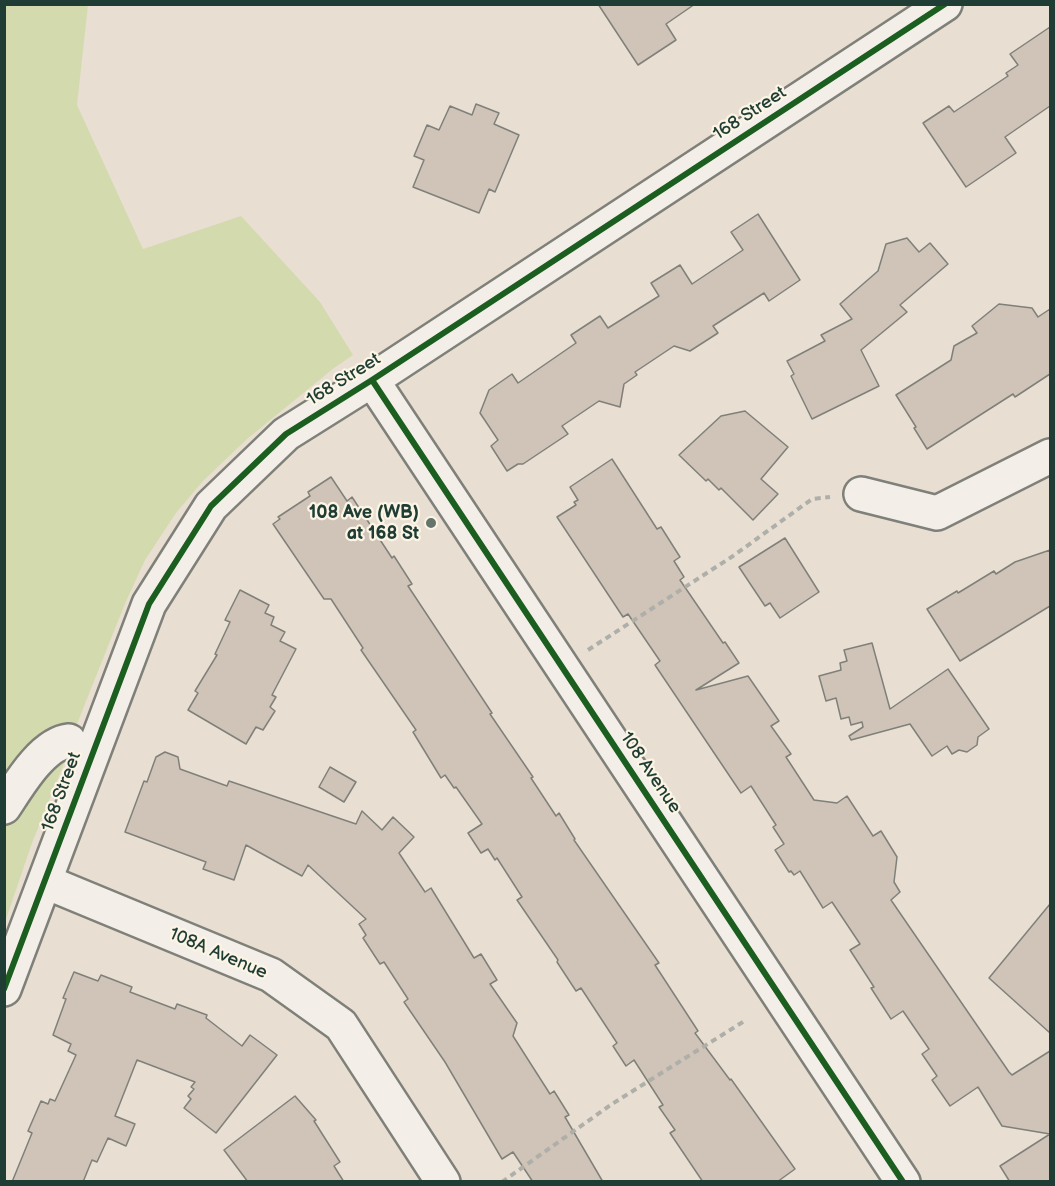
<!DOCTYPE html>
<html>
<head>
<meta charset="utf-8">
<style>
	body { margin:0 }
	#map { position:relative; width:1055px; height:1186px; overflow:hidden; background:#e8ded2; font-family:"Balsamiq Sans",sans-serif }
	canvas { display:block }
	.frame { position:absolute; inset:0; border:6px solid #1f3d34; pointer-events:none }
</style>
</head>
<body>
<div id="map">
<canvas width="1055" height="1186"></canvas>
<div class="frame"></div>
</div>
<script>
const ctx = document.querySelector('canvas').getContext('2d');
ctx.lineJoin = 'round';
function paint(path, color) { ctx.fillStyle = color; ctx.fill(path, 'evenodd'); }
function trace(path, color, width, dash) { ctx.strokeStyle = color; ctx.lineWidth = width; ctx.lineCap = dash ? 'butt' : 'round'; ctx.setLineDash(dash || []); ctx.stroke(path); }
function label(font, color, halo, rows, align = 'center') {
  ctx.font = font + ' "Balsamiq Sans",sans-serif'; ctx.lineWidth = 4.5; ctx.setLineDash([]); ctx.textBaseline = 'middle'; ctx.strokeStyle = halo; ctx.fillStyle = color; for (const [text, x, y, turn = 0] of rows) {
    ctx.save(); ctx.translate(x, y); ctx.rotate((+turn || 0) * Math.PI / 180); ctx.textAlign = isNaN(turn) ? turn : align; if (halo) ctx.strokeText(text, 0, 0); ctx.fillText(text, 0, 0); ctx.restore();
  }
}
paint(new Path2D(`
	M 5,5 L 88,5 L 77,105 L 143,249 L 241,216 L 320,302 L 353,355 L 334,368 L 247,439 L 203,481 L 176,513 L 145,560 L 124,606 L 75,729 L 22,788 L 30,799 C 41,778 43,770 65,761 L 32,843 L 5,922 Z`), '#d3dbae');
const building = new Path2D(`
	M 598,4 L 695,4 L 666,24 L 676,40 L 638,65 Z
	M 1050,27 L 1050,106 L 1005,137 L 1016,153 L 966,187 L 923,123 L 949,106 L 954,112 L 1008,76 L 1006,73 L 1018,65 L 1010,54 Z
	M 476,104 L 499,113 L 494,124 L 519,135 L 495,192 L 489,189 L 479,213 L 413,187 L 424,160 L 414,156 L 427,125 L 439,130 L 450,106 L 472,115 Z
	M 758,214 L 800,280 L 769,301 L 764,293 L 713,326 L 718,333 L 690,351 L 674,346 L 635,372 L 637,375 L 624,384 L 620,407 L 599,401 L 562,426 L 568,434 L 523,464 L 518,464 L 507,471 L 491,446 L 498,440 L 480,413 L 489,390 L 512,374 L 518,383 L 576,343 L 571,335 L 600,316 L 608,328 L 659,296 L 651,283 L 680,265 L 692,284 L 743,250 L 731,232 Z
	M 907,238 L 919,252 L 930,243 L 948,264 L 900,305 L 907,312 L 861,350 L 879,386 L 812,419 L 791,376 L 794,374 L 787,361 L 825,341 L 821,335 L 852,319 L 840,304 L 878,271 L 886,244 Z
	M 999,304 L 1032,308 L 1038,317 L 1050,309 L 1050,374 L 1015,397 L 1013,394 L 927,449 L 914,428 L 916,427 L 896,395 L 951,360 L 954,346 L 977,333 L 972,326 Z
	M 745,411 L 788,447 L 761,479 L 778,494 L 753,520 L 721,488 L 719,490 L 708,479 L 706,481 L 679,455 L 721,416 Z
	M 612,459 L 657,529 L 661,527 L 680,557 L 674,561 L 684,577 L 680,580 L 723,643 L 725,642 L 739,663 L 696,690 L 748,676 L 779,721 L 771,726 L 791,754 L 786,757 L 814,800 L 837,803 L 847,796 L 873,836 L 881,831 L 897,857 L 894,882 L 900,892 L 891,900 L 1009,1072 L 1012,1075 L 1050,1051 L 1050,1182 L 1010,1182 L 1000,1166 L 1050,1134 L 1002,1126 L 978,1087 L 950,1106 L 932,1080 L 937,1076 L 922,1054 L 929,1049 L 903,1011 L 891,1019 L 871,988 L 874,987 L 850,950 L 860,944 L 832,902 L 823,908 L 800,871 L 794,875 L 791,871 L 789,872 L 775,850 L 784,844 L 773,827 L 776,825 L 751,786 L 741,793 L 655,665 L 660,661 L 628,614 L 623,617 L 557,517 L 576,505 L 574,502 L 578,500 L 570,487 Z
	M 331,477 L 347,501 L 352,497 L 392,558 L 394,556 L 412,584 L 408,586 L 492,713 L 490,714 L 533,777 L 531,778 L 556,816 L 559,813 L 575,839 L 574,840 L 659,963 L 655,965 L 698,1031 L 695,1033 L 730,1080 L 731,1079 L 795,1169 L 777,1182 L 703,1182 L 670,1133 L 675,1130 L 659,1107 L 663,1105 L 634,1060 L 626,1066 L 613,1046 L 617,1043 L 581,988 L 576,991 L 557,962 L 558,960 L 517,900 L 522,897 L 497,858 L 495,860 L 488,849 L 481,853 L 468,833 L 482,824 L 456,787 L 454,788 L 445,775 L 441,778 L 413,732 L 416,730 L 361,650 L 363,648 L 331,599 L 324,599 L 273,524 L 280,519 L 278,517 L 310,496 L 308,492 Z
	M 785,538 L 819,592 L 780,618 L 770,603 L 765,606 L 739,567 Z
	M 1050,550 L 1050,606 L 960,661 L 927,609 L 957,591 L 958,593 L 994,571 L 996,574 L 1015,562 Z
	M 240,590 L 269,605 L 265,613 L 274,617 L 271,625 L 285,632 L 280,641 L 296,649 L 272,695 L 276,697 L 270,707 L 275,711 L 263,730 L 256,727 L 246,744 L 188,710 L 198,693 L 195,691 L 217,655 L 215,654 L 230,622 L 225,620 Z
	M 872,643 L 890,709 L 948,669 L 989,729 L 978,737 L 977,745 L 967,752 L 959,750 L 952,754 L 947,746 L 932,756 L 910,724 L 851,740 L 849,736 L 863,727 L 862,722 L 851,725 L 849,717 L 841,719 L 836,698 L 826,701 L 819,676 L 841,670 L 840,663 L 847,661 L 844,650 Z
	M 165,752 L 178,757 L 180,769 L 227,786 L 229,781 L 356,824 L 362,811 L 382,830 L 393,817 L 414,837 L 399,853 L 425,892 L 431,888 L 474,958 L 481,954 L 497,980 L 490,984 L 517,1023 L 513,1036 L 550,1094 L 554,1091 L 569,1115 L 565,1117 L 603,1182 L 533,1182 L 513,1152 L 502,1159 L 445,1062 L 404,1002 L 408,999 L 384,962 L 380,964 L 363,938 L 366,935 L 359,924 L 366,919 L 308,865 L 302,876 L 246,845 L 234,880 L 203,869 L 206,862 L 125,832 L 144,781 L 147,782 L 156,757 Z
	M 330,767 L 356,782 L 344,802 L 319,787 Z
	M 1050,904 L 1050,1033 L 989,978 Z
	M 74,972 L 98,981 L 101,975 L 132,987 L 130,992 L 175,1009 L 177,1004 L 207,1015 L 206,1018 L 242,1046 L 250,1035 L 277,1055 L 216,1133 L 184,1108 L 191,1099 L 188,1096 L 194,1089 L 191,1087 L 195,1082 L 137,1060 L 115,1116 L 135,1124 L 126,1146 L 108,1138 L 97,1162 L 92,1160 L 83,1182 L 12,1182 L 32,1133 L 28,1131 L 41,1101 L 48,1104 L 50,1099 L 55,1101 L 76,1055 L 68,1051 L 71,1044 L 53,1035 L 66,999 L 63,998 Z
	M 295,1096 L 316,1120 L 314,1121 L 340,1162 L 334,1166 L 344,1182 L 248,1182 L 224,1150 Z`);
paint(building, '#d0c3b7');
trace(building, '#7f8079', 1.5);
const minor = new Path2D(`
	M 372,380 L 903,1182
	M 861,494 L 937,513 L 1050,456
	M 4,807 C 18,786 42,744 69,741
	M 46,882 L 271,975 L 341,1025 L 443,1182
	M 4,989 L 149,604 L 211,506 L 286,434 L 372,380 L 945,4`);
trace(minor, '#7f8079', 38);
trace(new Path2D(`
	M 588,650 L 733,556 L 812,499 L 830,497
	M 502,1182 L 612,1104 L 746,1020`), '#aeafa9', 4, [6, 4.5]);
trace(minor, '#f3efe8', 33);
trace(new Path2D(`
	M 372,380 L 903,1182
	M 4,989 L 149,604 L 211,506 L 286,434 L 372,380 L 945,4`), '#1b5e20', 6);
for (const [x, y, r, color] of [
	[431,523,6,"#65756b"]
]) { const dot = new Path2D(); dot.arc(x, y, r, 0, 2 * Math.PI); ctx.fillStyle = color; ctx.fill(dot); trace(dot, '#fcf5e5', 2); }
label('18px', '#1f3d34', '#fcf5e5', [
	["168 Street",750,114,-33],
	["168 Street",344,380,-32],
	["108 Avenue",650,773,56],
	["168 Street",62,792,-70],
	["108A Avenue",218,954,23]
]);
label('bold 18px', '#1f3d34', '#fcf5e5', [
	["108 Ave (WB)",419,513],
	["at 168 St",419,534]
], 'right');
</script>
</body>
</html>
